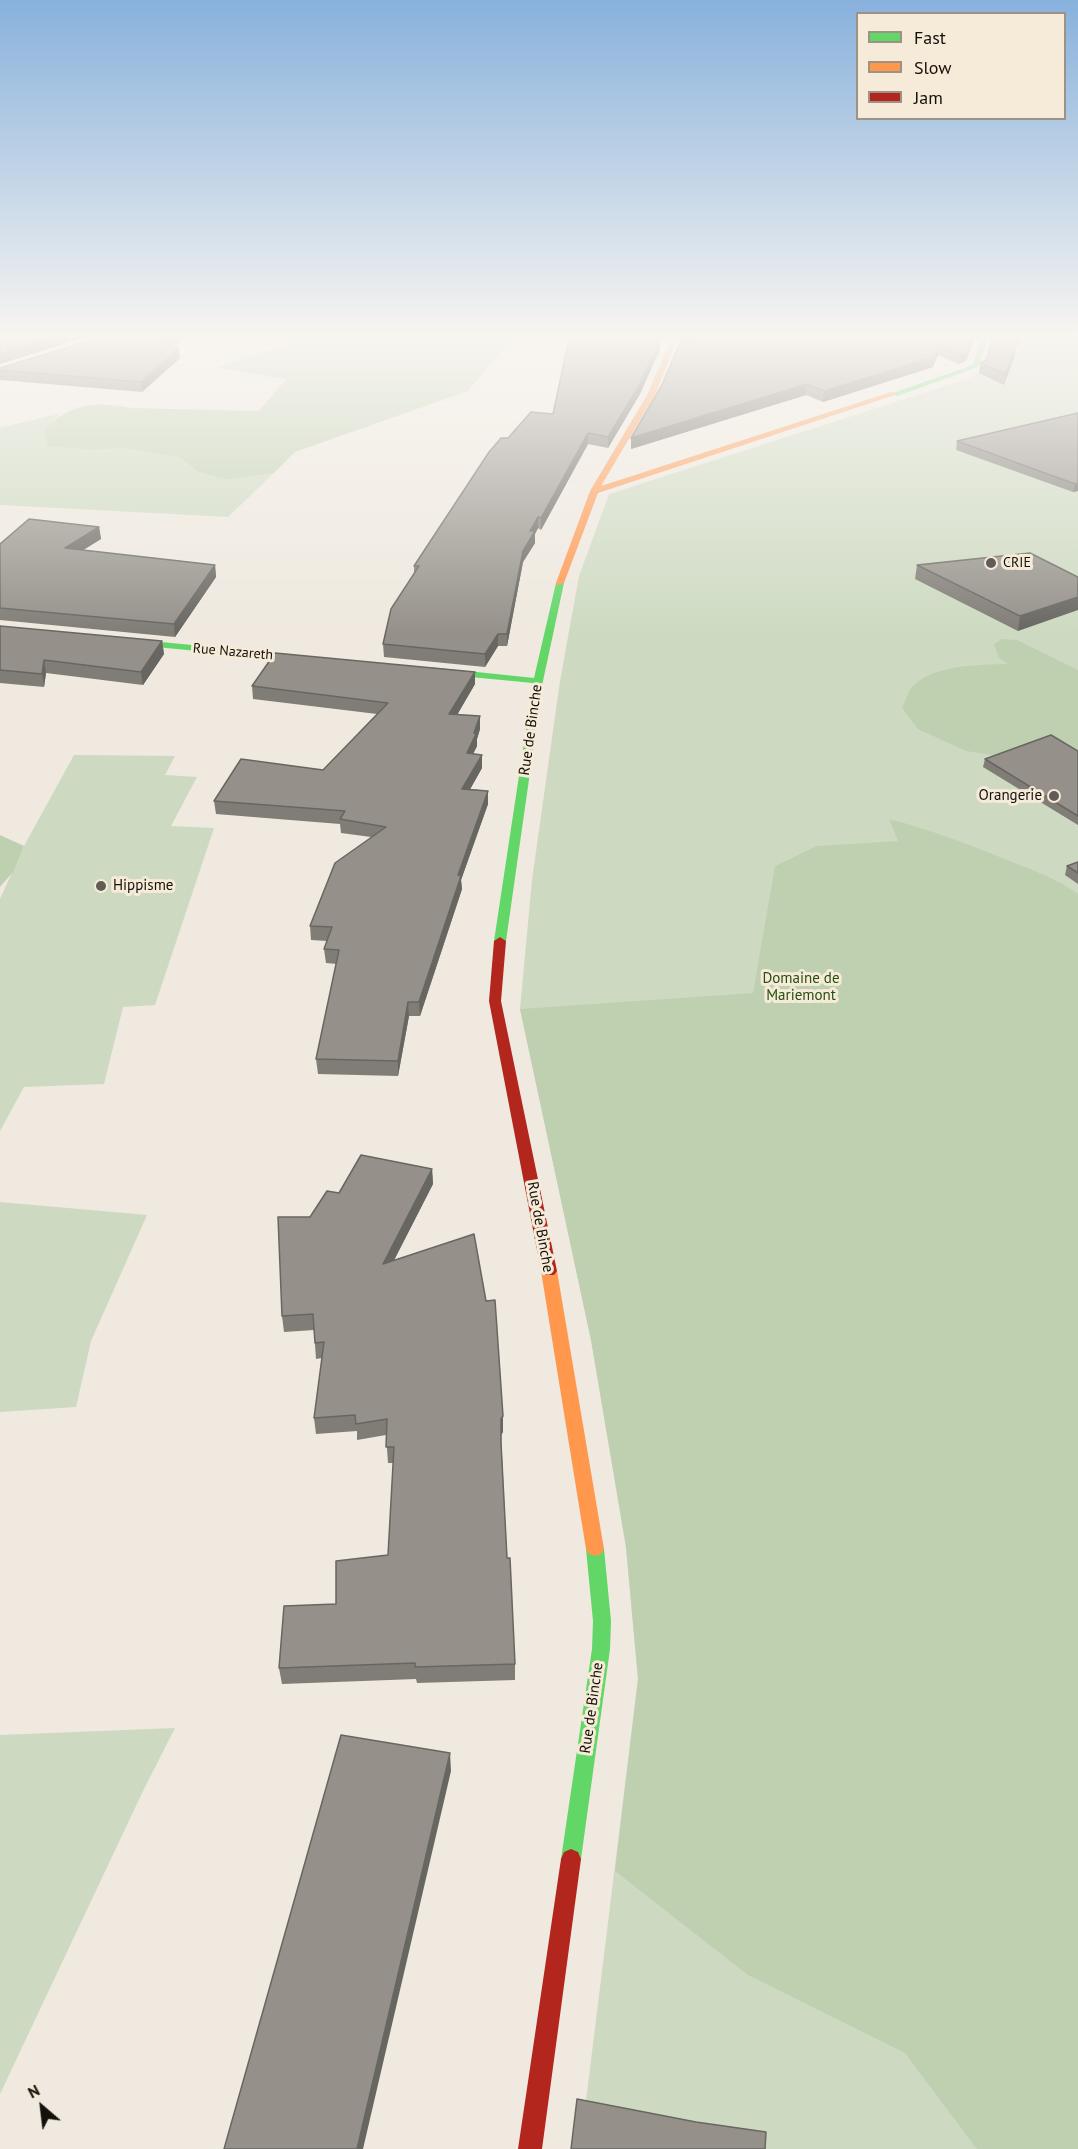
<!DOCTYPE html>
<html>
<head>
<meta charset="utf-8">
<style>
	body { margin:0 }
	#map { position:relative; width:1078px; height:2149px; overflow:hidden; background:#efe9df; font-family:"PT Sans",sans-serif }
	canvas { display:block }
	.legend { position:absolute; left:856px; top:12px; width:210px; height:108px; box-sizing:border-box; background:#f6ead8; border:2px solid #9c9386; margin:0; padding:8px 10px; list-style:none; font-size:18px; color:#14100a }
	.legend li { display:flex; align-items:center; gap:12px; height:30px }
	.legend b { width:30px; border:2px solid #9c9386 }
	.north { position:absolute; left:12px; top:2077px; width:60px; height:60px; -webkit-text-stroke:4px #f6ead8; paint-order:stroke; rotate:332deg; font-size:16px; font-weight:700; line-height:24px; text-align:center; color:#14100a }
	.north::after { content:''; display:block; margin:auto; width:21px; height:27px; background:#14100a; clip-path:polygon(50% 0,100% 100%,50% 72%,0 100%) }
</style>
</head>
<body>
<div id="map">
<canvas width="1078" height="2149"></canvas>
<ul class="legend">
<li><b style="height:8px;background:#63d668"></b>Fast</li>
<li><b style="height:8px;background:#ff974d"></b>Slow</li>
<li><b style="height:8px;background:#b3261e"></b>Jam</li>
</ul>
<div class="north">N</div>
</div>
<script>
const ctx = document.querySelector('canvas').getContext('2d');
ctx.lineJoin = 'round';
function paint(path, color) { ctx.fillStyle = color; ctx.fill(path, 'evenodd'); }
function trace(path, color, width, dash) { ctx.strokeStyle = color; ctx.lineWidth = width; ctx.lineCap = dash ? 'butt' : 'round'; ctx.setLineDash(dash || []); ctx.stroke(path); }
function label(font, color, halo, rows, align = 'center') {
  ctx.font = font + ' "PT Sans",sans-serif'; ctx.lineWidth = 6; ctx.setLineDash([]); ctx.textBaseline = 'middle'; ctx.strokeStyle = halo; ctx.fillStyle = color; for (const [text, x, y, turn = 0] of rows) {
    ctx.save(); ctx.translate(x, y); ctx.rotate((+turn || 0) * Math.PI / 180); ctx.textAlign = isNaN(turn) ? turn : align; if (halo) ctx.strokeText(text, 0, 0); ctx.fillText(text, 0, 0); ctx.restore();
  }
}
paint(new Path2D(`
	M 997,333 L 1078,333 L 1078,2149 L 752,2149 L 584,2117 L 638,1679 L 626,1547 L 591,1340 L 520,1009 L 532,880 L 560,681 L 579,576 L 609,494 L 970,378 L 986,369 Z
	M 61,413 L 45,428 L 94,450 L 124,448 L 180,458 L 198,472 L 228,480 L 274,473 L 228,517 L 0,505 L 0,428 Z
	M 74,755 L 175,756 L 165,775 L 197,777 L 171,826 L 214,828 L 155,1005 L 123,1007 L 104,1084 L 24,1087 L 0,1131 L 0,899 L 24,846 Z
	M 0,1202 L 147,1215 L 91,1341 L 76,1407 L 0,1412 Z
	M 175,1728 L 143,1791 L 0,2094 L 0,1735 Z`), '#cddac1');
paint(new Path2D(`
	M 323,333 L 517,333 L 468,391 L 295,452 L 274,473 L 228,480 L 198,472 L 180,458 L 124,448 L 94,450 L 47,446 L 45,428 C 72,403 96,401 131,408 L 258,411 L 287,379 L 216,368 Z
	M 1038,333 L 1078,333 L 1078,363 C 1063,365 1049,366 1037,357 Z
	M 1002,639 L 1017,640 L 1078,670 L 1078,773 L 1018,759 L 966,751 L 918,729 L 902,708 C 905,702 908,692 912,687 C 933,664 980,665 1008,664 L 999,658 L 994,644 Z
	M 889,819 C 929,829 968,844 1007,860 C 1032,870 1056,878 1078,894 L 1078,2149 L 977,2149 L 905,2053 L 748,1975 L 615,1871 L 638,1679 L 626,1547 L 591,1340 L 520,1009 L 753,993 L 775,866 L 817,846 L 898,841 Z
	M 0,835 L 24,846 L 13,872 L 0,887 Z`), '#bfd0b1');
paint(new Path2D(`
	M 983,333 L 989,333 L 978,367 L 897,396 L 890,394 L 973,365 Z
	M 560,580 L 564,583 L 543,681 L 506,941 L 500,945 L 494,941 L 533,683 L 429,673 L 424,670 L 429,667 L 534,678 L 556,583 Z
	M 119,638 L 318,657 L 323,660 L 318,663 L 116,643 L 114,641 Z
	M 595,1542 L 601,1544 L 604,1549 L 611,1621 L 610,1649 L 581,1859 L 578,1866 L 571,1869 L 564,1866 L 561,1859 L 592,1649 L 593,1621 L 586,1549 L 589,1544 Z`), '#63d668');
paint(new Path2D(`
	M 674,333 L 680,333 L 655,395 L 601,486 L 891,392 L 898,394 L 598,493 L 564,583 L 557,585 L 556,583 L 590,491 L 647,395 Z
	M 549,1266 L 554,1267 L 557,1271 L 604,1549 L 601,1554 L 595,1556 L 589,1554 L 586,1549 L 541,1271 L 544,1267 Z`), '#ff974d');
paint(new Path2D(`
	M 500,937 L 506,941 L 501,1001 L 557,1271 L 554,1275 L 544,1275 L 541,1271 L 489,1001 L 494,941 Z
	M 571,1849 L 578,1852 L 581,1859 L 542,2149 L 518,2149 L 561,1859 L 564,1852 Z`), '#b3261e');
paint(new Path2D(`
	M 684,333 L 977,333 L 966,361 L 958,364 L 938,355 L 933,367 L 823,402 L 806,395 L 631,449 L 662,385 L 683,340 Z
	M 180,340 L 180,343 L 172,345 L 180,358 L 142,392 L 0,380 L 0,368 Z
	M 660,349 L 640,394 L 608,448 L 588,444 L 541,530 L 538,528 L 535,534 L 535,543 L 523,562 L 507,646 L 498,646 L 485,667 L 384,657 L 383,644 L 414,574 L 414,566 L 508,438 L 553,414 Z
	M 1014,357 L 1004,385 L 979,373 L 980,363 L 986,360 Z
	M 1078,413 L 1078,491 L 1073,492 L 956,450 L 957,441 Z
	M 99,527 L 101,539 L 83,550 L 215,565 L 216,577 L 175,637 L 0,620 L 0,544 Z
	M 917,565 L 1078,577 L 1018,631 L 915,579 Z
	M 0,626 L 162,641 L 164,654 L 143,685 L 46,673 L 44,687 L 0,683 Z
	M 475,672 L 475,684 L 457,715 L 480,729 L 477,739 L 477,746 L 473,754 L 482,768 L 470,789 L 488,791 L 488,804 L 461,880 L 462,889 L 420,1016 L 409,1016 L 398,1076 L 318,1074 L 316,1059 L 337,964 L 326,963 L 324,949 L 327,941 L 311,940 L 310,926 L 371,837 L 341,833 L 340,824 L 216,814 L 214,801 L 323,770 L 377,714 L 253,699 L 252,686 Z
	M 1078,751 L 1078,825 L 983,767 L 985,759 Z
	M 1078,862 L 1078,884 L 1065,875 L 1067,866 Z
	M 432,1169 L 433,1184 L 394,1260 L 503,1432 L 501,1435 L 507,1558 L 515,1664 L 515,1680 L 417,1683 L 416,1679 L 282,1684 L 279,1668 L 336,1604 L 388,1555 L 393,1463 L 388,1463 L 386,1435 L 357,1440 L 357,1431 L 316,1434 L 314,1418 L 322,1358 L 316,1359 L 314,1330 L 284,1332 L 282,1316 L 310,1217 L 339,1193 Z`), '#807d77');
paint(new Path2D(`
	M 67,333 L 99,333 L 0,364 L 0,354 Z
	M 174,333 L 203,333 L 180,340 L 180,343 L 157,350 L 156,340 Z
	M 975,333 L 977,333 L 966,361 L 958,364 L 960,354 Z
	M 1019,333 L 1020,333 L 1014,357 L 1004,385 L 1006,374 Z
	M 660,339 L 660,349 L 640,394 L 608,448 L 608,437 Z
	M 939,344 L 938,355 L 933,367 L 823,402 L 824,391 Z
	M 179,348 L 180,358 L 142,392 L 141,382 Z
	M 807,384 L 806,395 L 631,449 L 631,438 Z
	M 588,433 L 588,444 L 541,530 L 541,518 Z
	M 1078,483 L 1078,491 L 1073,492 L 1075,484 Z
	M 538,517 L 538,528 L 535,534 L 535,543 L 523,562 L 507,646 L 507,634 L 523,551 L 530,531 Z
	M 99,527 L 101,539 L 67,560 L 65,548 Z
	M 215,565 L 216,577 L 175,637 L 174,624 Z
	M 1078,597 L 1078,610 L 1018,631 L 1020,616 Z
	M 498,634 L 498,646 L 485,667 L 485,654 Z
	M 162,641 L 164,654 L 143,685 L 141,672 Z
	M 44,660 L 46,673 L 44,687 L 42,674 Z
	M 475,672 L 475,684 L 450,727 L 449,714 Z
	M 480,716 L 480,729 L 477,739 L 477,746 L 467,766 L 467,753 Z
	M 482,755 L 482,768 L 463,802 L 462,789 Z
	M 488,791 L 488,804 L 461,880 L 462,889 L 420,1016 L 419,1002 L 458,875 Z
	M 408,1002 L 409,1016 L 398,1076 L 398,1061 Z
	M 432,1169 L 433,1184 L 384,1280 L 383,1264 Z
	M 503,1416 L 503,1432 L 501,1435 L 501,1419 Z
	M 450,1753 L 451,1771 L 363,2149 L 357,2149 Z`), '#686661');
const building = new Path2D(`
	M 0,333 L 67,333 L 0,354 Z
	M 115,333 L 179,333 L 156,340 L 179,348 L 141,382 L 0,370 L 0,368 Z
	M 684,333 L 975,333 L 968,351 L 960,354 L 939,344 L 934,357 L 824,391 L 807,384 L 631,438 L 662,385 L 681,340 L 696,341 L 683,334 Z
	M 995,333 L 1019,333 L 1016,346 L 1006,374 L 980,363 L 986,360 Z
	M 570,334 L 660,339 L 640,384 L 608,437 L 588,433 L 541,518 L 538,517 L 530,531 L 535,531 L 523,551 L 507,634 L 498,634 L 485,654 L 383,644 L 391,609 L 419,566 L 414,566 L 489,452 L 501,438 L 508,438 L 531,412 L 553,414 Z
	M 1078,413 L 1078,483 L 1075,484 L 957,441 Z
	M 29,519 L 99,527 L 65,548 L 215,565 L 174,624 L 0,608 L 0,544 Z
	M 1030,553 L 1078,577 L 1078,597 L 1020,616 L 917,565 Z
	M 0,626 L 162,641 L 141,672 L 44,660 L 42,674 L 0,670 Z
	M 275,653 L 475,672 L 449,714 L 480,716 L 474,733 L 476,734 L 467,753 L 482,755 L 462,789 L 488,791 L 458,875 L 461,876 L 419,1002 L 408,1002 L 398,1061 L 316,1059 L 339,950 L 324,949 L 332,927 L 310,926 L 335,863 L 386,827 L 340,819 L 345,811 L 214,801 L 241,759 L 323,770 L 388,703 L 252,686 Z
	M 1051,735 L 1078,751 L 1078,816 L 985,759 Z
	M 1078,862 L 1078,873 L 1067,866 Z
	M 361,1155 L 432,1169 L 383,1264 L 474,1234 L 486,1301 L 495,1300 L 503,1416 L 501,1419 L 501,1443 L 507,1558 L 510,1558 L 515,1664 L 415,1667 L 415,1663 L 279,1668 L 284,1606 L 336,1604 L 336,1561 L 388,1555 L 394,1447 L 386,1447 L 387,1419 L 356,1424 L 355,1415 L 314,1418 L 324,1342 L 315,1343 L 313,1314 L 282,1316 L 278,1217 L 310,1217 L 327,1191 L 339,1193 Z
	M 341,1735 L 450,1753 L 357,2149 L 224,2149 Z
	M 577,2099 L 696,2122 L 766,2132 L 765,2149 L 571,2149 Z`);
paint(building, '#95918a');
trace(building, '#686661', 1.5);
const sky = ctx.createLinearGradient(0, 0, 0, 634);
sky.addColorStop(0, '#88b1dc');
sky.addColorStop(0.53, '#f8f5f1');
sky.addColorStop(1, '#f8f5f100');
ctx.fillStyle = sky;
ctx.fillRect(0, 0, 1078, 634);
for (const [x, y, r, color] of [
	[991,563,6,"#615c55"],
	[1054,796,6,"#615c55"],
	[101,886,6,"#615c55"]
]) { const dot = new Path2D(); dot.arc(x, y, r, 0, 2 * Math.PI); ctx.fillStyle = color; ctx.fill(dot); trace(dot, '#f6ead8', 2); }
label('14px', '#14100a', '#f6ead8', [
	["CRIE",1003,563]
], 'left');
label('14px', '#14100a', '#f6ead8', [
	["Rue Nazareth",233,652,5]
]);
label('15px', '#14100a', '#f6ead8', [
	["Rue de Binche",531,730,-82],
	["Rue de Binche",540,1227,80],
	["Rue de Binche",592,1708,-82]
]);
label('15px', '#14100a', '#f6ead8', [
	["Orangerie",1042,796],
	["Hippisme",113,886,"left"]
], 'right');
label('15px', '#22500e', '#f6ead8', [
	["Domaine de",801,979],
	["Mariemont",801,996]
]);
</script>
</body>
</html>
